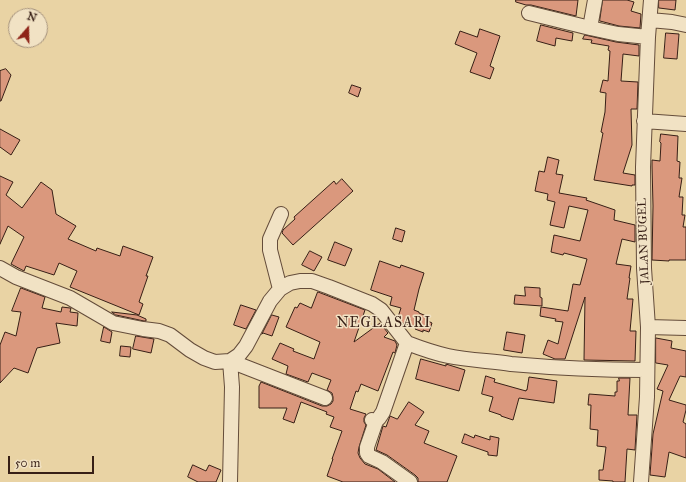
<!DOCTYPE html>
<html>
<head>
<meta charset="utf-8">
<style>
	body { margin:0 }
	#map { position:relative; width:686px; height:482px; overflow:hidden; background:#e9d3a4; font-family:"IM FELL Great Primer",serif }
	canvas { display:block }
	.north { position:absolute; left:8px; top:8px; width:40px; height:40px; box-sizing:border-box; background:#f1e2c4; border:1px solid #a7947e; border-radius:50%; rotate:20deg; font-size:11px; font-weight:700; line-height:16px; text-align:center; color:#371f16 }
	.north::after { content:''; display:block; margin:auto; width:14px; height:18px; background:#8f2418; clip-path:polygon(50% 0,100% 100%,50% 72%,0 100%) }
	.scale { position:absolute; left:8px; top:456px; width:86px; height:18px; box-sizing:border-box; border:2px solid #371f16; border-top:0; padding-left:5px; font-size:12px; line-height:14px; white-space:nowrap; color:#371f16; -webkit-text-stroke:3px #f1e2c4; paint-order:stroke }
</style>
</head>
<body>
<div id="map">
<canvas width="686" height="482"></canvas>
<div class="north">N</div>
<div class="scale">50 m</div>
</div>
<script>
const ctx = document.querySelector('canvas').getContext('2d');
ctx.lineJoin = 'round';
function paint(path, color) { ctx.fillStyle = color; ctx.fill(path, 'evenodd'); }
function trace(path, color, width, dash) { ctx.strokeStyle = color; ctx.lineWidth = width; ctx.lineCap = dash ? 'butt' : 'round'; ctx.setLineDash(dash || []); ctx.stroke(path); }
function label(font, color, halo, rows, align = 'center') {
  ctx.font = font + ' "IM FELL Great Primer",serif'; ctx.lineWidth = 3; ctx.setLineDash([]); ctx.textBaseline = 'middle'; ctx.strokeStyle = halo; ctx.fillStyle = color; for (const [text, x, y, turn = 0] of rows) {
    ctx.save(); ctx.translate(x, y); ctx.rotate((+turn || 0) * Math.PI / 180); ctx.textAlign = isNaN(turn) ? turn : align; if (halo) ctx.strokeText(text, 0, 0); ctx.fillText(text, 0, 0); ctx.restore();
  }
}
const building = new Path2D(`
	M 516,0 L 578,0 L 576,16 L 531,5 L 526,5 L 516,2 Z
	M 603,0 L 627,0 L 634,2 L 631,11 L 641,14 L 640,28 L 619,26 L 600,21 Z
	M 659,0 L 676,0 L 675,10 L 659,8 Z
	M 541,25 L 573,33 L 572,41 L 556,38 L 555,46 L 537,41 Z
	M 480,29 L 500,36 L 490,66 L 494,68 L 490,79 L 470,72 L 477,53 L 455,44 L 460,31 L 477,37 Z
	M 666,33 L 679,34 L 677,59 L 664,58 Z
	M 585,35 L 616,42 L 639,45 L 639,56 L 623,54 L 621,81 L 638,82 L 637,109 L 631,109 L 632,145 L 623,173 L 635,175 L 635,185 L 632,185 L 632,186 L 594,180 L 603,133 L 601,132 L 605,112 L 606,93 L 600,92 L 603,80 L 608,81 L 610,51 L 608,50 L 609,46 L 591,43 L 592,40 L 583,39 Z
	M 6,69 L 11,75 L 1,101 L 0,101 L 0,71 Z
	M 352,85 L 361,88 L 358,97 L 349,93 Z
	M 0,129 L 20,140 L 11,155 L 0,147 Z
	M 661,134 L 678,136 L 677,161 L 680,162 L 679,178 L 682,178 L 679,197 L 683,197 L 682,215 L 685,215 L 683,227 L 686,227 L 686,260 L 669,260 L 669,261 L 652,260 L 653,206 L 652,166 L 652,160 L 660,161 L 661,143 L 660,142 Z
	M 548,157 L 559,160 L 556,174 L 563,175 L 559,193 L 587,198 L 586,200 L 615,210 L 614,220 L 635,225 L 635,242 L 622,239 L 616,264 L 631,266 L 629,278 L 630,278 L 627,299 L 633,299 L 630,331 L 636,331 L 635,361 L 584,360 L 585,297 L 565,359 L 555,359 L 543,354 L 548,340 L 558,344 L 563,322 L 555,321 L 556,319 L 540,316 L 541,307 L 568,311 L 573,284 L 580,285 L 587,259 L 564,253 L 563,255 L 551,252 L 554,235 L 580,241 L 588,210 L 569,206 L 564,228 L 550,225 L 555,202 L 547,200 L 548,194 L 535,191 L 539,171 L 544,172 Z
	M 0,176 L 13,182 L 6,195 L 22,208 L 41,182 L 52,190 L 56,214 L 76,226 L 68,239 L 96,251 L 97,248 L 120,256 L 123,246 L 153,257 L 146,276 L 148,276 L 139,302 L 143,304 L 139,315 L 70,287 L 77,271 L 59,263 L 54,275 L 26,266 L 24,271 L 11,264 L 24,237 L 8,226 L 0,244 Z
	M 342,179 L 353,191 L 293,245 L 282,233 L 283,230 L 295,219 L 294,217 L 334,181 L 336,184 Z
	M 396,228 L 405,231 L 402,242 L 393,239 Z
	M 335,242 L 352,249 L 345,266 L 328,260 Z
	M 310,251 L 322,257 L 314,271 L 302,265 Z
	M 380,261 L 400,268 L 401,265 L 424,273 L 419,289 L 414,310 L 419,312 L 419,313 L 429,317 L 428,321 L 432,323 L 429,332 L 423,330 L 423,332 L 415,329 L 416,327 L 402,323 L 398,317 L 401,308 L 390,305 L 392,297 L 371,290 Z
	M 525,287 L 540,288 L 540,297 L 542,298 L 542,306 L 514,304 L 515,295 L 525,296 Z
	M 21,288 L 45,297 L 42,308 L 61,312 L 62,307 L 70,308 L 71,308 L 70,312 L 78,313 L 77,326 L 56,323 L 60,343 L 37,348 L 28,373 L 14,368 L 0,383 L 0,345 L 5,332 L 16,336 L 21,312 L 12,311 Z
	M 318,292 L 365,310 L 354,342 L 380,323 L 388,333 L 384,337 L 395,341 L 397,345 L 395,353 L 393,352 L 378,391 L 361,384 L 358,392 L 356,391 L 350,409 L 366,414 L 364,418 L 364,422 L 366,425 L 359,447 L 358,453 L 360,458 L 365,464 L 378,469 L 395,482 L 343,482 L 327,476 L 333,459 L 332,459 L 342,431 L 330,427 L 334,417 L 326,414 L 327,412 L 301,402 L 294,423 L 283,419 L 287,408 L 259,408 L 259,386 L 261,382 L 322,406 L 327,406 L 331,404 L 333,401 L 333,397 L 332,393 L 327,390 L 331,380 L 312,373 L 308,382 L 286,374 L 288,366 L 272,359 L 280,343 L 294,349 L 293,351 L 314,359 L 320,342 L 286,327 L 295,307 L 297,308 L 300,303 L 311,308 Z
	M 241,305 L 256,310 L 246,329 L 234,325 Z
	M 112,312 L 137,315 L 146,319 L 146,321 L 144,321 L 116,315 Z
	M 272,315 L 279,317 L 272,336 L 263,333 L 262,334 Z
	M 104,327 L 112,332 L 110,343 L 101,341 Z
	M 507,332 L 525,335 L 522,353 L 504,350 Z
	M 136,336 L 154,339 L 151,353 L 133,349 Z
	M 656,338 L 672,341 L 671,348 L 686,351 L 686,377 L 680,376 L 669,400 L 686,405 L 686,410 L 683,422 L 686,424 L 686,458 L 669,452 L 665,477 L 650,475 L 653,434 L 663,391 L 657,389 L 668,365 L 656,363 Z
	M 121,346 L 131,347 L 130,357 L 120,356 Z
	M 421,359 L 446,366 L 446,364 L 465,370 L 459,391 L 416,379 Z
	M 486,376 L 495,379 L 494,382 L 526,391 L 526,390 L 527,390 L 529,377 L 557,381 L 554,403 L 519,398 L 513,420 L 501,416 L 501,415 L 489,411 L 493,397 L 482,394 Z
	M 619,378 L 630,378 L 628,415 L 637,415 L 635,450 L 627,449 L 625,482 L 613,482 L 613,481 L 599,480 L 599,470 L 603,470 L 606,447 L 597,446 L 598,430 L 590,429 L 591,405 L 588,405 L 589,394 L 615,396 L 615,392 L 617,392 L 617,381 L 619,381 Z
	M 409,402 L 424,412 L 415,425 L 429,431 L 424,443 L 457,456 L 447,482 L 418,482 L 418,478 L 415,475 L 387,455 L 376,450 L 383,426 L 386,427 L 390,416 L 397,419 Z
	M 465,434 L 474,438 L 475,435 L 490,440 L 490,436 L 499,438 L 497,456 L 488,455 L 488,452 L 462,443 Z
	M 193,465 L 206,471 L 209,465 L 221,470 L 216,482 L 198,482 L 188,477 Z`);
paint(building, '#da987d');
trace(building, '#371f16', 1);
const minor = new Path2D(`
	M 595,0 L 590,28 L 618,34 L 648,37
	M 529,13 L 590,28
	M 650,20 L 672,22 L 686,25
	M 644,121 L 686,124
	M 0,268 L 16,277 L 70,298 L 113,323 L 143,329 L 159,331 L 170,335 L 190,350 L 204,358 L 215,362 L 230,361 L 239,355 L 246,346 L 270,301 L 280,289 L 290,283 L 300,281 L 312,281 L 329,287 L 372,304 L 381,310 L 407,343 L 383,412 L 379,418 L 376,421 L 372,420
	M 280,289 L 270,250 L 270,239 L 281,214
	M 648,327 L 686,328
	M 407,343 C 420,348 434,353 448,356 C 468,360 490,361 511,364 C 556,368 602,370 647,370
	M 376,421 L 367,447 L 367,453 L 369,456 L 382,462 L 410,482
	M 230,482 L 232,387 L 230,361 L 325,398
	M 641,482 L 647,397 L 648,327 L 644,268 L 643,167 L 648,37 L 651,0`);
trace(minor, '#644c3a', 16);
trace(minor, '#f1e2c4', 14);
label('12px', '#371f16', '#f1e2c4', [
	["JALAN BUGEL",644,241,-92]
]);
ctx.letterSpacing = '1px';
label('14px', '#371f16', '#f1e2c4', [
	["NEGLASARI",384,324]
]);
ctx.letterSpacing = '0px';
</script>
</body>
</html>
